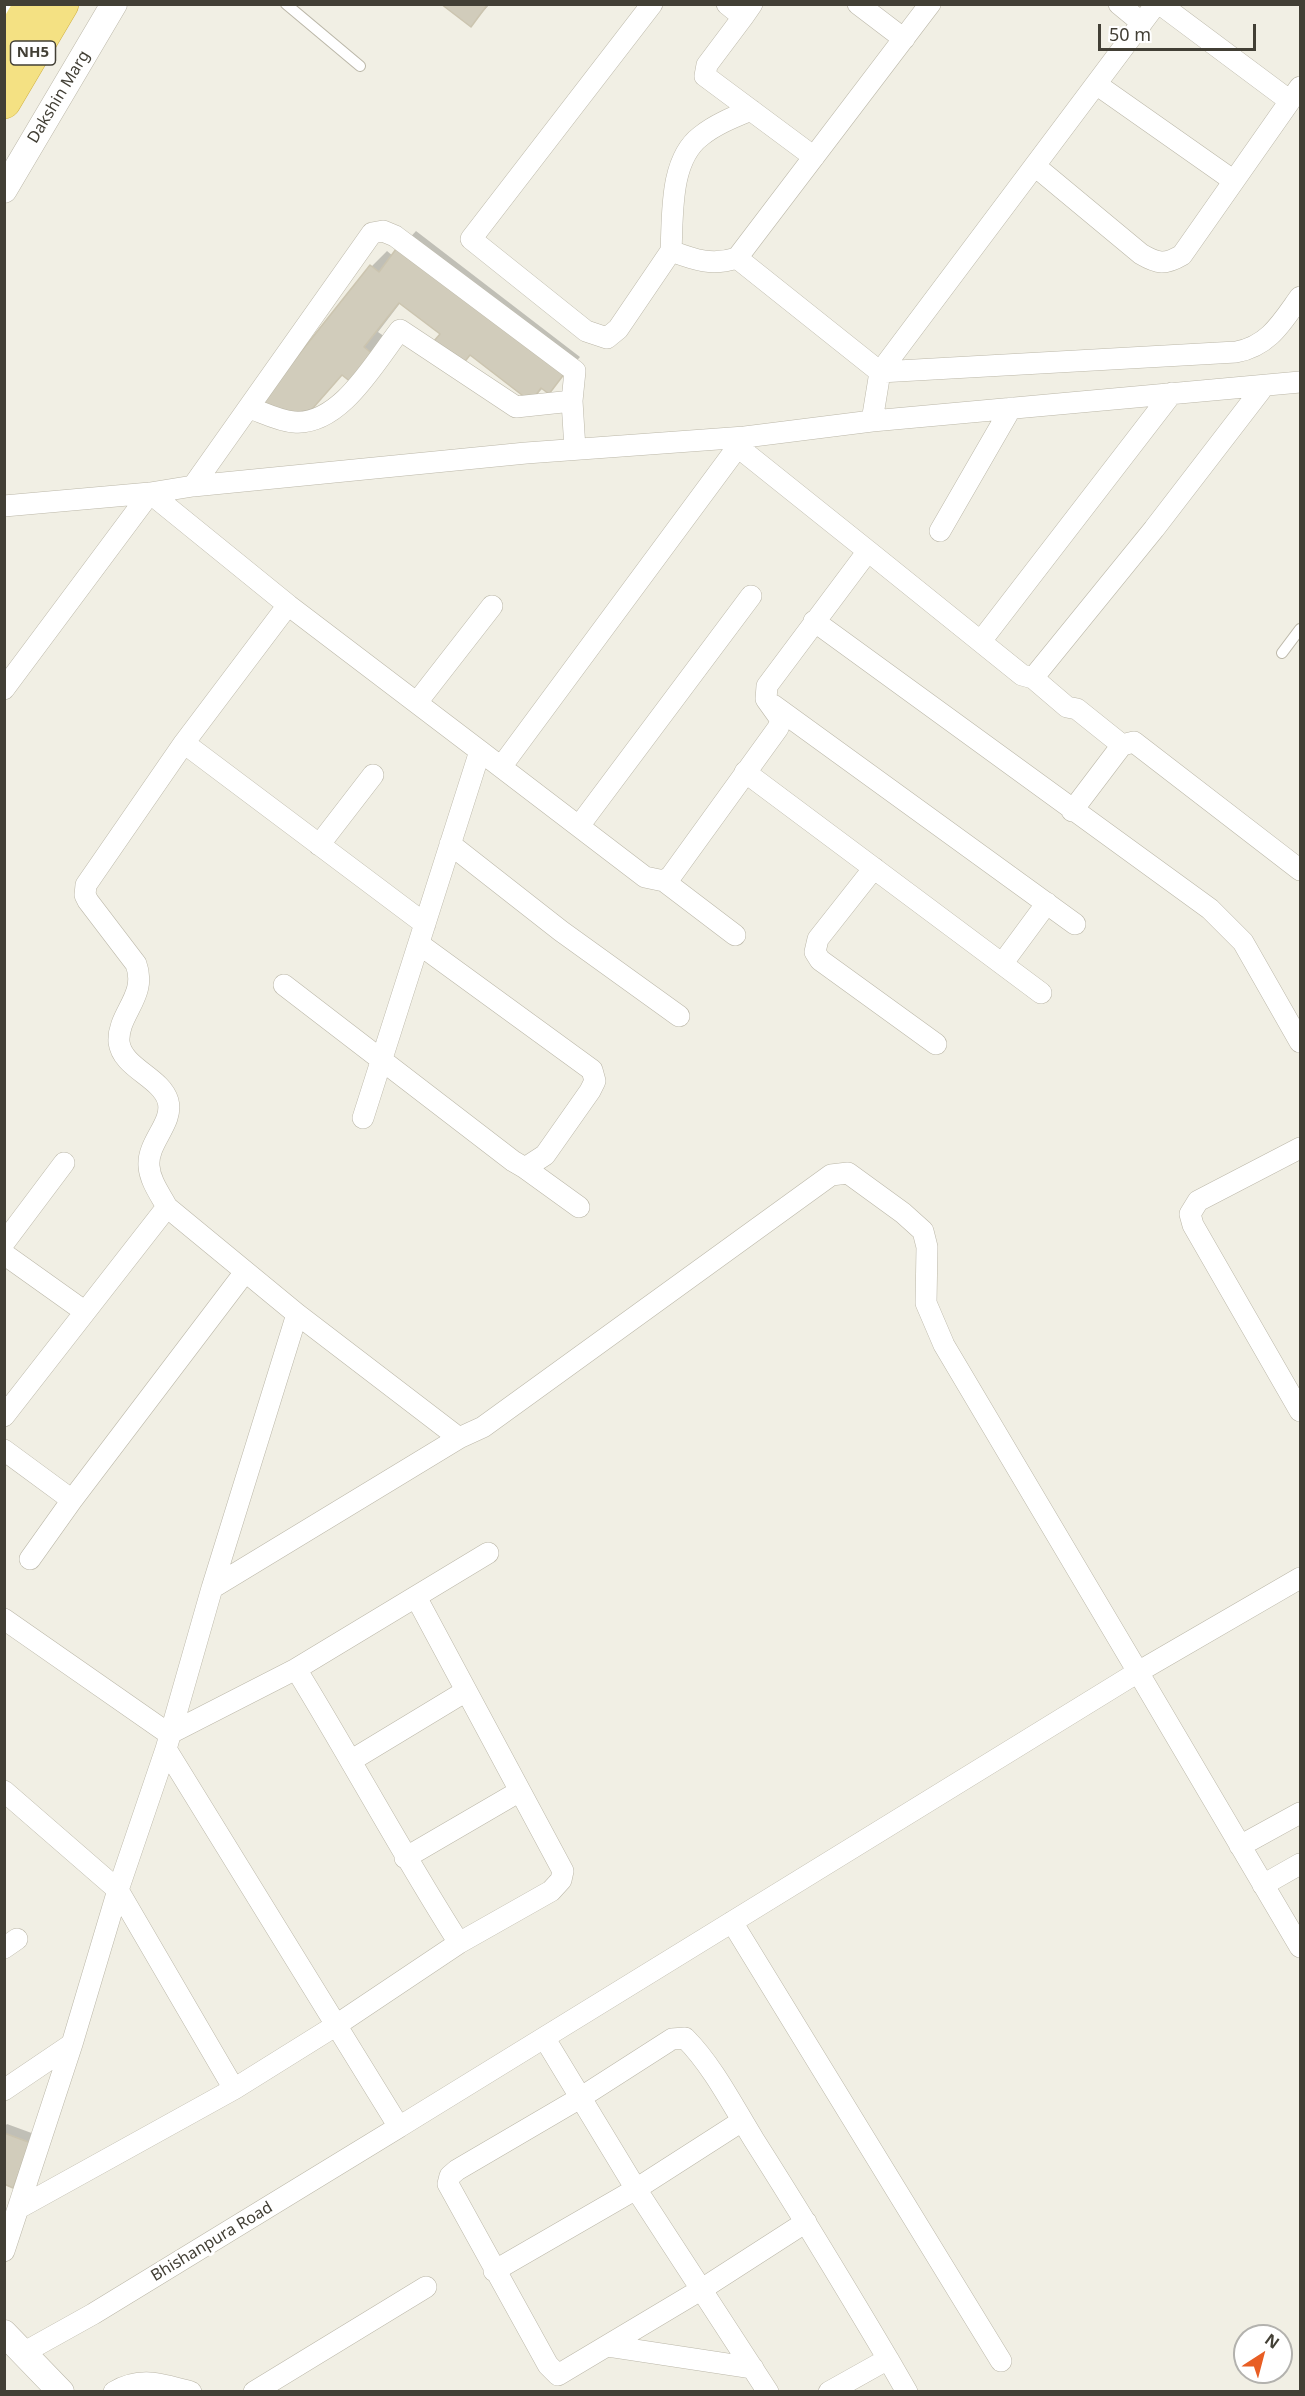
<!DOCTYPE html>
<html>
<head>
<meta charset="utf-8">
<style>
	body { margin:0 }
	#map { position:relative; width:1305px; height:2396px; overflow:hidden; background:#f1efe4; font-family:"Noto Sans",sans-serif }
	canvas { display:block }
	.frame { position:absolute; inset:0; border:6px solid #423f35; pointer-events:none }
	.north { position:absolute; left:1233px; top:2324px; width:60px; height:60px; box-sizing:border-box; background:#fff; border:2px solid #b3b2ae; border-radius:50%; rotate:36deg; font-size:16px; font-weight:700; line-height:24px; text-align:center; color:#423f35 }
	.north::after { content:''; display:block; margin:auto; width:21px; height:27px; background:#e85e24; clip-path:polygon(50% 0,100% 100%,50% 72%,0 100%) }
	.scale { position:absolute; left:1098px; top:24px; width:158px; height:27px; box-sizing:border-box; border:3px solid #423f35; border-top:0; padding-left:8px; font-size:18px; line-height:21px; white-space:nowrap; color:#423f35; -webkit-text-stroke:4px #fff; paint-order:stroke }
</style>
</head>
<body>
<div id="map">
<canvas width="1305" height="2396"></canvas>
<div class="frame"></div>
<div class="north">N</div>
<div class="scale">50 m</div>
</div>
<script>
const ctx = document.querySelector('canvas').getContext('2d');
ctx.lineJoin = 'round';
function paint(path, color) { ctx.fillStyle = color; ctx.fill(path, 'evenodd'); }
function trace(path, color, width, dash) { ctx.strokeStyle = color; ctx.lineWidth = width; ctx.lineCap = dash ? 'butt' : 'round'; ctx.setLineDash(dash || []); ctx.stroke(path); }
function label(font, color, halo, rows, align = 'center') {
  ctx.font = font + ' "Noto Sans",sans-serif'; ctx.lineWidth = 6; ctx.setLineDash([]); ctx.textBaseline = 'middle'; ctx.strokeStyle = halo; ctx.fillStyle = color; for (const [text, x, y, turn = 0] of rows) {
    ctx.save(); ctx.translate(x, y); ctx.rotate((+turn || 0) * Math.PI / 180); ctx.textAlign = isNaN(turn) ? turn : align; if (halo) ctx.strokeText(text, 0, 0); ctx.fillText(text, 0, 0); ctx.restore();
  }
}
paint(new Path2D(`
	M 443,4 L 490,4 L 471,25 Z
	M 416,231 L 580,357 L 549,392 L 543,388 L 531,400 L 401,302 L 378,332 L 388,339 L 367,365 L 343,374 L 306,414 L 372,266 L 387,251 L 393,256 Z
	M 7,2124 L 37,2135 L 21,2179 L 13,2186 L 4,2183 L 4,2127 Z`), '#0003');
const building = new Path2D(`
	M 441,4 L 488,4 L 471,27 Z
	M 399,245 L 565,373 L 549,394 L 541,388 L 531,402 L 470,355 L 463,364 L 434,341 L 440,334 L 399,303 L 364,347 L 374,355 L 352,383 L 342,375 L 306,416 L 281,416 L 261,402 L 370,265 L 379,272 Z
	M 4,2133 L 31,2143 L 13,2188 L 4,2184 Z`);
paint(building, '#d1ccbb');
trace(building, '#cbc4af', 1.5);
const service = new Path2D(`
	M 286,4 L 360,66
	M 1282,653 L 1300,629`);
const minor = new Path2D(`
	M 652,4 L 471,239 L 586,331 L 607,338 L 618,329 L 671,251 C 695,260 712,266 737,258 L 880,372 L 1236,352 C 1269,346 1282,322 1300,297
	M 727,4 L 743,17 L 752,4
	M 858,4 L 904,39
	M 1119,4 L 1142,23
	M 1160,4 L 1290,101 L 1300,87
	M 743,17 L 707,65 L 705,76 L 814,157
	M 1096,84 L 1234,181
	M 1035,166 L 1141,254 C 1158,264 1165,265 1182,255 L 1290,101
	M 671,251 C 673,216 669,160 701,136 C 716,124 734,117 751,110
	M 737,258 L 930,4
	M 572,401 L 575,449
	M 872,421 L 880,372 L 1156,4
	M 738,447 L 868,551
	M 193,486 L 372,233 L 383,231 L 395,236 L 575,371 L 572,401 L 516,407 L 400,330 C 375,362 340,426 294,422 C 279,421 264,413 250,408
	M 4,506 L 150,493 L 193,486 L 526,453 L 745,437 L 872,421 L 1300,382
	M 940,531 L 1011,408
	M 288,605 L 480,751 L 363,1118
	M 814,621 L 1210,909 L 1243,942 L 1300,1042
	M 981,641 L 1172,393
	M 1033,678 L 1154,529 L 1264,386
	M 4,689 L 150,493 L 288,605 L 184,743 L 86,885 L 85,895 L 88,901 L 136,964 C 148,996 117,1014 119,1042 C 122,1068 161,1077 168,1101 C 174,1123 147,1142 149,1166 C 150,1181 160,1194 167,1207 L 297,1314 L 212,1588 L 166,1749 L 118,1890 L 72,2044 L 4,2251
	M 418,701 L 492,606
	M 773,705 L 1075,924
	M 184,743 L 425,924
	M 480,751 L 645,877 L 664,881 L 671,876 L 778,728 L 781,720 L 766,699 L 767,686 L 868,551 L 1022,675 L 1033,678 L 1067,707 L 1077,709 L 1122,745
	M 501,767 L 745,437
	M 745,772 L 1041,993
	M 1072,811 L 1122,745 L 1134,742 L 1300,870
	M 579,826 L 751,596
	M 450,844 L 561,931 L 679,1016
	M 319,845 L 373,775
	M 874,868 L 818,939 L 815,952 L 820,960 L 936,1044
	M 664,881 L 735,935
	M 1002,964 L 1047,903
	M 284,985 L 513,1161 L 525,1168 L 545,1155 L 590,1091 L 595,1081 L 592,1070 L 419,944
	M 1300,1148 L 1198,1201 L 1190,1214 L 1193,1225 L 1300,1411
	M 525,1168 L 579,1207
	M 4,1243 L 64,1163
	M 4,1254 L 84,1311
	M 297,1314 L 459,1438 L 483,1427 L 831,1175 L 848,1173 L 903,1213 L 923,1231 L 927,1247 L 926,1303 L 944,1345 L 1138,1672 L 1300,1578
	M 4,1416 L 167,1207
	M 4,1450 L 72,1500 L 245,1272
	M 30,1559 L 72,1500
	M 212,1588 L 459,1438
	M 4,1619 L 169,1734 L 296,1669 L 488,1553
	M 296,1669 C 352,1760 402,1854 459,1943
	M 166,1749 L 399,2127 L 1138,1672 L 1300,1947
	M 352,1760 L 466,1691
	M 4,1791 L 118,1890 L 234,2089
	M 1240,1846 L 1300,1813
	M 405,1858 L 520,1791
	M 1263,1885 L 1300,1864
	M 732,1922 L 1001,2361
	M 4,1948 L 17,1939
	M 545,2039 L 636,2189 L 768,2392
	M 4,2090 L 72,2044
	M 19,2208 L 234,2089 L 335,2026 L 459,1943 L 551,1891 L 561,1880 L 563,1871 L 416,1597
	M 806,2222 L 702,2289 L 558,2375 L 548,2365 L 448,2184 L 450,2176 L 457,2170 L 580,2098 L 672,2039 L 685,2038 C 713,2066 733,2106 754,2140 C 800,2212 844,2285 888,2359 L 829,2392
	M 494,2271 L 636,2189 L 742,2121
	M 608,2346 L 753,2368
	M 23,2353 L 93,2314 L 399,2127
	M 888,2359 L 907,2392
	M 114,2392 C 140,2376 163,2384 191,2392
	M 254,2392 L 426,2287`);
const tertiary = new Path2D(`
	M 4,14 L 10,4
	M 4,190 L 114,4
	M 4,2333 L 61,2392`);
const trunk = new Path2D(`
	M 4,50 L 31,4
	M 4,102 L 62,4`);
trace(service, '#bbb7a8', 12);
trace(minor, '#bbb7a8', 22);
trace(tertiary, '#bbb7a8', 27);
trace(trunk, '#d0b03f', 34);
trace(service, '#fff', 10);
trace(minor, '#fff', 21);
trace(tertiary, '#fff', 26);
trace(trunk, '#f4e183', 33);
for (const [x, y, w] of [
	[33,53,45]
]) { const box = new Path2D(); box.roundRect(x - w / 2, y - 12, w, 24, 4.5); ctx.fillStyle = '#fff'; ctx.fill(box); trace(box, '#423f35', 1.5); }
label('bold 15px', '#423f35', null, [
	["NH5",33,53]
]);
label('16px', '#423f35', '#fff', [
	["Dakshin Marg",59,97,-59],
	["Bhishanpura Road",212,2242,-31]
]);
</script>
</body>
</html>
